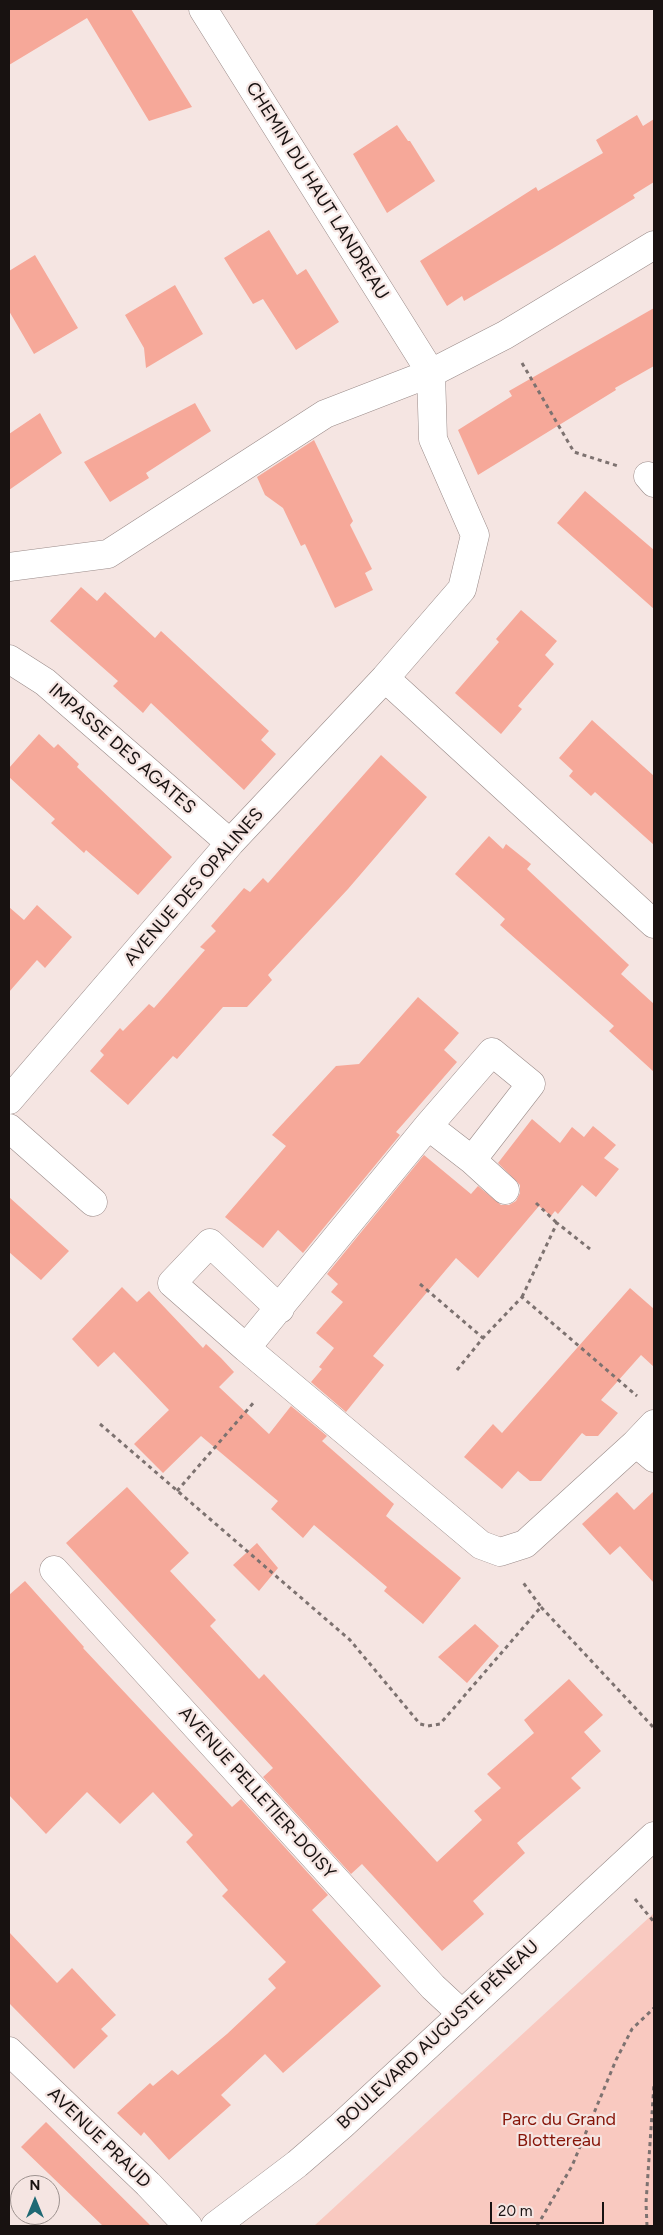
<!DOCTYPE html>
<html>
<head>
<meta charset="utf-8">
<style>
	body { margin:0 }
	#map { position:relative; width:663px; height:2235px; overflow:hidden; background:#f5e5e2; font-family:Figtree,sans-serif }
	canvas { display:block }
	.frame { position:absolute; inset:0; border:10px solid #181211; pointer-events:none }
	.north { position:absolute; left:10px; top:2175px; width:50px; height:50px; box-sizing:border-box; background:#f5e5e2; border:1px solid #9d918e; border-radius:50%; rotate:0deg; font-size:14px; font-weight:700; line-height:20px; text-align:center; color:#181211 }
	.north::after { content:''; display:block; margin:auto; width:18px; height:22px; background:#1f6974; clip-path:polygon(50% 0,100% 100%,50% 72%,0 100%) }
	.scale { position:absolute; left:490px; top:2202px; width:114px; height:22px; box-sizing:border-box; border:2px solid #181211; border-top:0; padding-left:6px; font-size:15px; line-height:18px; white-space:nowrap; color:#181211; -webkit-text-stroke:4px #f5e5e2; paint-order:stroke }
</style>
</head>
<body>
<div id="map">
<canvas width="663" height="2235"></canvas>
<div class="frame"></div>
<div class="north">N</div>
<div class="scale">20 m</div>
</div>
<script>
const ctx = document.querySelector('canvas').getContext('2d');
ctx.lineJoin = 'round';
function paint(path, color) { ctx.fillStyle = color; ctx.fill(path, 'evenodd'); }
function trace(path, color, width, dash) { ctx.strokeStyle = color; ctx.lineWidth = width; ctx.lineCap = dash ? 'butt' : 'round'; ctx.setLineDash(dash || []); ctx.stroke(path); }
function label(font, color, halo, rows, align = 'center') {
  ctx.font = font + ' Figtree,sans-serif'; ctx.lineWidth = 4.5; ctx.setLineDash([]); ctx.textBaseline = 'middle'; ctx.strokeStyle = halo; ctx.fillStyle = color; for (const [text, x, y, turn = 0] of rows) {
    ctx.save(); ctx.translate(x, y); ctx.rotate((+turn || 0) * Math.PI / 180); ctx.textAlign = isNaN(turn) ? turn : align; if (halo) ctx.strokeText(text, 0, 0); ctx.fillText(text, 0, 0); ctx.restore();
  }
}
paint(new Path2D(`
	M 654,1913 L 654,2226 L 314,2226 Z`), '#f9c9c0');
paint(new Path2D(`
	M 9,9 L 131,9 L 192,107 L 149,121 L 87,18 L 9,65 Z
	M 637,115 L 643,126 L 654,119 L 654,182 L 633,195 L 635,198 L 552,249 L 464,301 L 462,296 L 447,306 L 420,261 L 536,187 L 538,191 L 603,153 L 596,140 Z
	M 397,125 L 408,141 L 410,141 L 435,181 L 387,213 L 353,154 Z
	M 269,230 L 297,275 L 306,269 L 339,322 L 296,350 L 263,299 L 253,304 L 224,258 Z
	M 35,255 L 78,328 L 34,354 L 9,311 L 9,271 Z
	M 175,285 L 203,334 L 146,368 L 144,348 L 125,315 Z
	M 654,308 L 654,366 L 615,388 L 616,390 L 478,475 L 458,430 L 512,396 L 509,391 Z
	M 195,403 L 211,431 L 146,473 L 149,478 L 110,502 L 84,462 Z
	M 40,413 L 62,453 L 9,490 L 9,434 Z
	M 314,440 L 353,521 L 350,525 L 372,569 L 365,573 L 373,590 L 335,608 L 305,544 L 301,546 L 283,508 L 265,495 L 257,477 Z
	M 585,491 L 654,550 L 654,609 L 557,523 Z
	M 81,587 L 97,601 L 105,592 L 155,638 L 161,631 L 269,731 L 261,740 L 276,754 L 244,790 L 151,703 L 143,713 L 113,686 L 118,681 L 50,621 Z
	M 521,610 L 557,641 L 545,655 L 554,664 L 518,706 L 522,709 L 501,734 L 455,693 L 499,642 L 496,639 Z
	M 592,720 L 654,776 L 654,845 L 595,792 L 591,796 L 569,776 L 573,771 L 559,758 Z
	M 39,734 L 54,748 L 58,744 L 79,764 L 77,767 L 172,857 L 138,895 L 86,850 L 84,853 L 51,823 L 55,819 L 9,777 L 9,768 Z
	M 381,755 L 427,797 L 348,889 L 268,975 L 272,980 L 247,1007 L 223,1007 L 177,1059 L 173,1056 L 128,1105 L 90,1071 L 104,1055 L 100,1051 L 120,1028 L 123,1031 L 149,1004 L 154,1008 L 205,950 L 200,947 L 216,931 L 211,926 L 244,888 L 250,892 L 263,878 L 268,883 Z
	M 489,836 L 503,849 L 506,844 L 531,864 L 527,869 L 629,965 L 621,974 L 654,1004 L 654,1072 L 609,1031 L 614,1026 L 500,925 L 505,919 L 455,874 Z
	M 37,905 L 72,937 L 45,968 L 37,960 L 9,992 L 9,907 L 24,920 Z
	M 418,997 L 459,1033 L 444,1050 L 457,1062 L 404,1123 L 396,1132 L 400,1135 L 303,1253 L 278,1230 L 263,1248 L 225,1217 L 286,1146 L 272,1135 L 336,1066 L 359,1064 Z
	M 532,1119 L 560,1143 L 572,1127 L 584,1137 L 593,1126 L 616,1145 L 604,1158 L 619,1169 L 596,1197 L 582,1185 L 558,1214 L 555,1211 L 551,1216 L 539,1206 L 478,1278 L 456,1258 L 373,1356 L 384,1365 L 346,1412 L 311,1382 L 322,1369 L 319,1367 L 334,1348 L 316,1333 L 343,1302 L 331,1292 L 338,1284 L 327,1274 L 424,1155 L 471,1194 L 478,1186 L 501,1205 L 509,1205 L 516,1201 L 520,1193 L 520,1185 L 498,1163 Z
	M 9,1197 L 69,1251 L 41,1280 L 9,1252 Z
	M 122,1287 L 137,1302 L 149,1291 L 203,1348 L 206,1344 L 221,1358 L 234,1372 L 219,1387 L 269,1434 L 291,1406 L 327,1436 L 322,1441 L 394,1504 L 386,1516 L 461,1578 L 423,1624 L 384,1591 L 387,1587 L 314,1525 L 303,1538 L 271,1509 L 278,1501 L 201,1436 L 163,1473 L 134,1444 L 169,1410 L 114,1352 L 98,1367 L 72,1339 Z
	M 630,1288 L 654,1309 L 654,1367 L 641,1355 L 601,1400 L 618,1413 L 598,1436 L 586,1436 L 582,1433 L 541,1481 L 530,1481 L 518,1471 L 502,1489 L 464,1457 L 493,1424 L 502,1433 Z
	M 127,1487 L 189,1553 L 170,1571 L 216,1620 L 210,1626 L 259,1679 L 264,1674 L 437,1862 L 482,1820 L 474,1811 L 501,1788 L 487,1774 L 534,1733 L 524,1720 L 569,1679 L 603,1715 L 584,1732 L 601,1751 L 571,1778 L 581,1788 L 517,1843 L 525,1853 L 473,1901 L 484,1914 L 442,1951 L 362,1864 L 351,1874 L 263,1777 L 273,1768 L 66,1543 Z
	M 654,1491 L 654,1583 L 620,1546 L 610,1555 L 582,1524 L 617,1492 L 634,1510 Z
	M 257,1543 L 278,1568 L 259,1591 L 233,1565 Z
	M 25,1581 L 84,1647 L 83,1648 L 232,1807 L 241,1799 L 328,1895 L 312,1910 L 381,1986 L 283,2073 L 265,2054 L 221,2095 L 231,2105 L 169,2160 L 144,2132 L 141,2136 L 117,2113 L 150,2083 L 153,2086 L 172,2070 L 178,2075 L 227,2034 L 276,1988 L 268,1979 L 286,1962 L 222,1896 L 228,1890 L 186,1842 L 193,1835 L 153,1792 L 120,1824 L 87,1792 L 46,1834 L 9,1795 L 9,1595 Z
	M 475,1624 L 499,1646 L 467,1683 L 438,1657 Z
	M 9,1932 L 57,1983 L 72,1968 L 116,2015 L 101,2029 L 108,2036 L 74,2069 L 9,2003 Z
	M 46,2122 L 151,2226 L 103,2226 L 21,2147 Z`), '#f6a899');
const minor = new Path2D(`
	M 203,9 L 431,373 L 505,335 L 654,245
	M 648,476 L 654,483
	M 9,567 L 108,554 L 325,414 L 431,373 L 433,439 L 475,535 L 462,589 L 385,678 L 230,843 L 9,1100
	M 9,659 L 45,682 L 230,843
	M 385,678 L 654,924
	M 428,1126 L 472,1160 L 531,1084 L 492,1052 L 428,1126 L 246,1348 L 481,1545 L 500,1552 L 525,1544 L 636,1443 L 654,1458
	M 9,1128 L 93,1202
	M 472,1160 L 505,1190
	M 246,1348 L 172,1283 L 210,1243 L 280,1309
	M 636,1443 L 654,1424
	M 54,1570 L 433,1987 L 461,2013
	M 9,2051 L 148,2184 L 188,2226
	M 215,2226 L 297,2164 L 341,2126 L 654,1836`);
trace(minor, '#9a8b89', 29);
trace(new Path2D(`
	M 522,363 L 574,452 L 618,466
	M 536,1203 L 557,1223
	M 420,1284 L 483,1338
	M 522,1297 L 557,1223 L 590,1249
	M 457,1370 L 483,1338 L 522,1297 L 637,1396
	M 100,1424 L 350,1640 L 420,1724 L 428,1726 L 440,1724 L 541,1607 L 522,1581
	M 177,1491 L 255,1401
	M 541,1607 L 654,1728
	M 635,1899 L 654,1922
	M 537,2226 L 572,2166 L 616,2060 L 632,2029 L 654,2008
	M 647,2226 L 646,2203 L 654,2084`), '#7d7270', 3, [4, 4]);
trace(minor, '#fff', 28);
label('18px', '#181211', '#f5e5e2', [
	["CHEMIN DU HAUT LANDREAU",317,191,58],
	["IMPASSE DES AGATES",122,749,41],
	["AVENUE DES OPALINES",194,887,-49],
	["AVENUE PELLETIER-DOISY",257,1793,48],
	["BOULEVARD AUGUSTE PÉNEAU",438,2035,-43],
	["AVENUE PRAUD",99,2138,44]
]);
label('18px', '#861408', '#f5e5e2', [
	["Parc du Grand",559,2120],
	["Blottereau",559,2141]
]);
</script>
</body>
</html>
